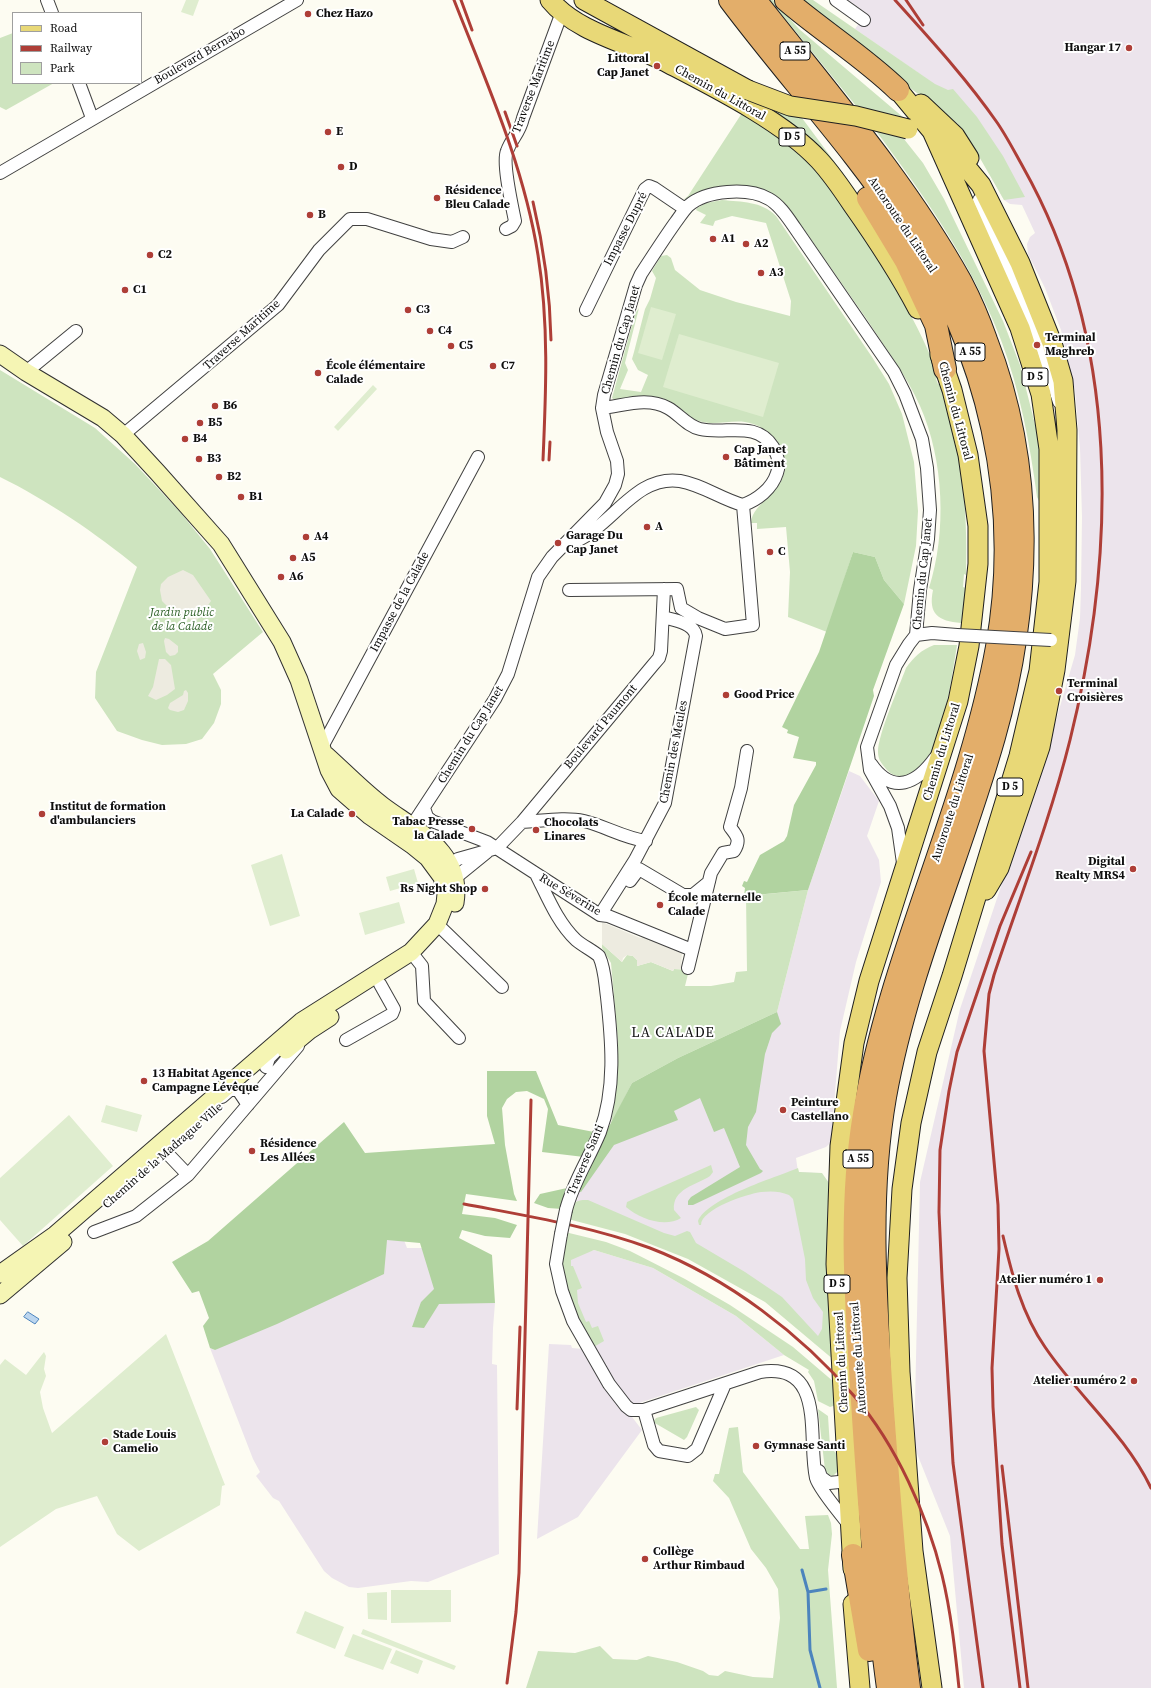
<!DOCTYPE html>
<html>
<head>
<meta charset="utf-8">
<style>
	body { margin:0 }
	#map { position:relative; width:1151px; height:1688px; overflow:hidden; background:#fdfcf2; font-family:"Source Serif 4",serif }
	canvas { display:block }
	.legend { position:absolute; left:12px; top:12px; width:130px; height:72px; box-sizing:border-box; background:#fff; border:1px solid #9f9f9f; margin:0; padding:5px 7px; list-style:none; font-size:12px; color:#0e0e0e }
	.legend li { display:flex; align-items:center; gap:8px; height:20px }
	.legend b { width:20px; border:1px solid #9f9f9f }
</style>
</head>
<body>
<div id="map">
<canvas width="1151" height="1688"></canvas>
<ul class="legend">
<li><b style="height:5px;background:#e8d877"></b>Road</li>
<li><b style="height:5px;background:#ae3e37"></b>Railway</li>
<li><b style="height:11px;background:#cee4bf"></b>Park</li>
</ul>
</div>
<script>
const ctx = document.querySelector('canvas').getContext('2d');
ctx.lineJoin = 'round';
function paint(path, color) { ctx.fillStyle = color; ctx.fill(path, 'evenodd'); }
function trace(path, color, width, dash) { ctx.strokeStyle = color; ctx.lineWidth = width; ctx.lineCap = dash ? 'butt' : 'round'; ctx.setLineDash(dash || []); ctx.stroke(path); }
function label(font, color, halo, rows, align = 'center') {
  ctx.font = font + ' "Source Serif 4",serif'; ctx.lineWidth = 4; ctx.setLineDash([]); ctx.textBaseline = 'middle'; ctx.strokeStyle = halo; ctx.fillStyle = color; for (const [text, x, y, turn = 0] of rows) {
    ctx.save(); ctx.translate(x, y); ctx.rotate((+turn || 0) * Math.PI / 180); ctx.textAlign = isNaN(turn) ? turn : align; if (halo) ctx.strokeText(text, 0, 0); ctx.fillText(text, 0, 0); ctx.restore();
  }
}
paint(new Path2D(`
	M 848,0 L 1151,0 L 1151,1688 L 964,1688 L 950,1536 L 914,1446 L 920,1182 L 960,1009 L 1052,734 L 1075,655 L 1080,618 L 1081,588 L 1082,517 L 1080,448 L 1075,391 L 1068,361 L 1061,330 L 1045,288 L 1028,254 L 1027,244 L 1030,237 L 1035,233 L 1022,205 L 1010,204 L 1004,200 L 973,145 L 930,81 L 855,29 L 866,13 Z
	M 849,771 L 860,776 L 879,801 L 867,836 L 879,860 L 881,882 L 856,962 L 840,1031 L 831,1142 L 826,1147 L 796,1158 L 798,1172 L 818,1173 L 833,1356 L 771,1293 L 575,1201 L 578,1199 L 575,1191 L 632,1083 L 777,1012 L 808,890 Z
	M 399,1227 L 407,1248 L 427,1248 L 495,1303 L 493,1328 L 492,1364 L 497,1365 L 499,1554 L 428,1582 L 411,1581 L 358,1588 L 349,1587 L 332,1578 L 324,1571 L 279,1501 L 273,1498 L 256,1476 L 260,1472 L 253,1459 L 210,1348 L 215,1350 Z
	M 594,1250 L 653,1268 L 736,1316 L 784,1355 L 630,1406 L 615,1387 L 569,1299 L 570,1257 Z
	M 549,1344 L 571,1345 L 572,1348 L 583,1349 L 603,1379 L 642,1430 L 578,1517 L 537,1539 Z`), '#ece4ec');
paint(new Path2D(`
	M 770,0 L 773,0 L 799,29 L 904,118 L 857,107 Z
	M 795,0 L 813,0 L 935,84 L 948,90 L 953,89 L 977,117 L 1003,156 L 1025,197 L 1004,200 L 973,146 L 958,124 L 824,23 Z
	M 13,33 L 13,83 L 54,83 L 6,110 L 0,107 L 0,38 Z
	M 747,100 L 802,118 L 854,188 L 883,234 Z
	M 742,113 C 763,127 787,140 806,159 C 826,178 841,203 856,226 C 888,274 919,323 939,377 L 936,379 L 938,384 L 941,383 C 962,447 968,508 966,575 L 964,574 L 963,587 L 966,588 L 961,623 C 938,621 928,614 933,590 L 929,588 C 947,532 944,460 920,406 C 907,376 886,349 868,321 C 841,283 815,244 788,207 L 775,196 L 716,188 L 699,192 L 683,200 L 688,196 Z
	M 873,127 L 900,134 L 923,163 L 944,199 L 1003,321 L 1020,365 L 1043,456 L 1040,571 L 1040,503 L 1037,497 C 1030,444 1020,390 1001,340 C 971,261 923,194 873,127 Z
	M 722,200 C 742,202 761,201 776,216 L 872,357 L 889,384 L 902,414 L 914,462 L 918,511 L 916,546 L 904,604 L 884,580 L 875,557 L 853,552 L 827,632 L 788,617 L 790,572 L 786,527 L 757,529 L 757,523 L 751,523 C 752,501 787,494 785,462 C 783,441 765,425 745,422 C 730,420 714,426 699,421 C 690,419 685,411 677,406 C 658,392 638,396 616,401 L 612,398 L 635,314 L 639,308 L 625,363 L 628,370 L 620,389 L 641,392 L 648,375 L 638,370 L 632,359 L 634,352 L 645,309 L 650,299 L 656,278 L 652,271 L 661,256 L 667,255 L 671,258 L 675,270 L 700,290 L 736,302 L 790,316 L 791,301 L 766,223 L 732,216 L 715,221 L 713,226 L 700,223 L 706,215 L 696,210 L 697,208 L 706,203 Z
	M 0,370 L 95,428 L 135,464 L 180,512 L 210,549 L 263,632 L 213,674 L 221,690 L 221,704 L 214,723 L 202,739 L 186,744 L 162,745 L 142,740 L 117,731 L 95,698 L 96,672 L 137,567 C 97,534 47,500 0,477 Z
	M 934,645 L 957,645 C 952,677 944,732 928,760 C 923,768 912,775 903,776 C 897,777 892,775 887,770 C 882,764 878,760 878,752 C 878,734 899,687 906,668 C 914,657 921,650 934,645 Z
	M 808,890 L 777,1012 L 678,1058 L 632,1083 L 611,1125 L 618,1072 L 618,1042 L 611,963 L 602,948 L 602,944 L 622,962 L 627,955 L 633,956 L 637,960 L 637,966 L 651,962 L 673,971 L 674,969 L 689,970 L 685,986 L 711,986 L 734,982 L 736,972 L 747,971 L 746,896 Z
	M 711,1165 L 713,1172 L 710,1176 C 696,1185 672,1189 674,1210 L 681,1218 C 665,1228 640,1219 626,1207 L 627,1202 Z
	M 798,1168 L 799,1172 L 822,1173 L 829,1183 L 827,1219 L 834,1360 L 765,1302 L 688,1259 L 625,1234 L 568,1219 C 570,1206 573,1199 588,1200 L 664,1233 L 675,1236 L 687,1231 L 690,1232 L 696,1243 L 745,1272 L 782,1297 L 818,1336 L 822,1329 L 823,1312 L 813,1298 L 806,1280 L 805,1259 L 793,1199 L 789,1195 C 780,1191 771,1191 761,1192 C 747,1194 701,1209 701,1225 L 699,1225 L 698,1221 C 708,1198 774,1178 798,1168 Z
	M 565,1232 L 606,1242 L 630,1251 L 685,1279 L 730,1305 L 793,1347 L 834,1382 L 836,1405 L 830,1407 L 818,1401 L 814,1381 L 808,1372 L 809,1370 L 784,1355 L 736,1316 L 653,1268 L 594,1250 L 571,1260 L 571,1266 L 573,1266 L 582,1288 L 577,1290 L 578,1303 L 586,1322 L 589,1321 L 592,1328 L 598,1326 L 604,1341 L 592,1348 L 576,1319 L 560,1268 Z
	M 696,1407 L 699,1410 L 687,1437 L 684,1440 L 653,1422 L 656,1418 Z
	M 818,1409 L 828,1416 L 830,1447 L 837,1454 L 839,1470 L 833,1476 L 829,1475 L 825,1470 Z
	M 738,1427 L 743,1472 L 800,1549 L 809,1549 L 805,1516 L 828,1515 L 831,1523 L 832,1534 L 828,1570 L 837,1688 L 526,1688 L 538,1651 L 575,1653 L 600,1646 L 613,1659 L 637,1660 L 648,1656 L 677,1662 L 703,1671 L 709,1675 L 718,1676 L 725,1671 L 753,1677 L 773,1678 L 780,1618 L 778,1589 L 766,1568 L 751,1549 L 729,1498 L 713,1481 L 715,1474 L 719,1474 L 729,1428 Z`), '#cee4bf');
paint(new Path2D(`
	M 853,552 L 875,557 L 884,580 L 904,604 L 873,690 L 874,696 L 808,890 L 744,896 L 745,888 L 742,886 L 744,881 L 747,882 L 760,855 L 784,841 L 787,836 L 794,805 L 816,765 L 816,762 L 793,758 L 799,737 L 787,733 L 788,730 L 782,727 L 819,652 Z
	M 777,1012 L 781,1024 L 772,1033 L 765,1054 L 756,1112 L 748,1127 L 746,1145 L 760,1169 L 763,1171 L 761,1173 L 693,1205 L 688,1205 L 688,1201 L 691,1197 L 740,1167 L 724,1128 L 714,1132 L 700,1098 L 674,1111 L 678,1120 L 614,1145 L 581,1192 L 575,1191 L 632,1083 L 678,1058 Z
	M 487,1071 L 536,1071 L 558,1125 L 594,1132 L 584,1157 L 542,1152 L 548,1109 L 544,1099 L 527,1091 L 516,1092 L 507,1099 L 502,1108 L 505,1145 L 514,1194 L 517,1201 L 466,1194 L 462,1214 L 495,1218 L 517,1225 L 510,1238 L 485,1236 L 462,1230 L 459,1238 L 492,1255 L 495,1303 L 439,1304 L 424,1328 L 412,1327 L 421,1302 L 434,1289 L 420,1243 L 387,1240 L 384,1274 L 277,1324 L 215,1350 L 210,1348 L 203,1326 L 209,1318 L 199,1291 L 192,1293 L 172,1262 L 208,1241 L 344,1122 L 365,1153 L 495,1144 L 487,1116 Z
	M 567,1188 L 562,1209 L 548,1208 L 534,1203 L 540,1194 Z`), '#b1d3a0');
paint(new Path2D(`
	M 186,0 L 199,0 L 193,16 L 181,12 Z
	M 651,307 L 676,314 L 662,360 L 638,353 Z
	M 679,334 L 779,363 L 763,417 L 663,387 Z
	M 373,385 L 377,389 L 338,431 L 334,427 Z
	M 282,854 L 300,916 L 270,926 L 251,865 Z
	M 414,869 L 418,883 L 390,891 L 386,877 Z
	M 399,902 L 405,923 L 365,935 L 359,913 Z
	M 106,1105 L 142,1115 L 137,1132 L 101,1122 Z
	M 69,1115 L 113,1166 L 23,1246 L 0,1220 L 0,1178 Z
	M 166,1334 L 225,1485 L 222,1486 L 220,1505 L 139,1551 L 117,1534 L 97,1496 L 56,1509 L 0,1547 L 0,1365 L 5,1359 L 26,1375 L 44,1352 L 46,1356 L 44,1369 L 46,1376 L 40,1392 L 43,1408 L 52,1433 Z
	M 391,1590 L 451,1590 L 451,1622 L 391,1623 Z
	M 387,1592 L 387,1620 L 368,1619 L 367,1593 Z
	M 305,1611 L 344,1627 L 335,1649 L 296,1633 Z
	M 363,1629 L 456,1666 L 454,1670 L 361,1634 Z
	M 353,1634 L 392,1649 L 383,1670 L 344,1656 Z
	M 396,1650 L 423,1661 L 418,1674 L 390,1663 Z`), '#dfedcf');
paint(new Path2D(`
	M 183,570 L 193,575 L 211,601 L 198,619 L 194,621 L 179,615 L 167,606 L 162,601 L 160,590 L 161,584 L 168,577 Z
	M 165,638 L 169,639 L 178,646 L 178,652 L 175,655 L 170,656 L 166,652 L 164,641 Z
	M 143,643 L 146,652 L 145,658 L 140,660 L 137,651 L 139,644 Z
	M 159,659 L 165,659 L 171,665 L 175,689 L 167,695 L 156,700 L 148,696 L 153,687 Z
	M 186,690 L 188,693 L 188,701 L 184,710 L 178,712 L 170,710 L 168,708 L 170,703 L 183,695 L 184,691 Z
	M 602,922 L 640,938 L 644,937 L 682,952 L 681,969 L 674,969 L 673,971 L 651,962 L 637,966 L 637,960 L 633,956 L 627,955 L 623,958 L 622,962 L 602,944 Z`), '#edebe0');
const water = new Path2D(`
	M 28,1312 L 39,1319 L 35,1324 L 24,1317 Z`);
paint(water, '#bcd6ef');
trace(water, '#4c84bd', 1);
trace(new Path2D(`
	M 802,1570 L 808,1592 L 810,1650 L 820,1688
	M 808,1592 L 826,1589`), '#4c84bd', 3);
const street = new Path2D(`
	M 47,0 L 52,13
	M 836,0 L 864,20
	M 79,83 L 92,118
	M 0,173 L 297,0
	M 979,200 L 1041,345 L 1059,402
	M 506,229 L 512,226 L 515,221 C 512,206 502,162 507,151 C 512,137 519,135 523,118 L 562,12
	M 586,310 L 645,189 L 649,186 L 654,188 L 685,209
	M 26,372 L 76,331
	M 123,435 L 278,305 L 319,250 L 350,219 L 367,219 L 431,239 L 452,242 L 463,237
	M 568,544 C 610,532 633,474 680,481 C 703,485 721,499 743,505 C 757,500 772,489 777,473 C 780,465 778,455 773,447 C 756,420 726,435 700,429 C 687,426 679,414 668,408 C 647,396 623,406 602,408
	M 569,590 L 677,589 L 681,608 L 698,618 L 725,629 L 753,625 L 743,505
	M 916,635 L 932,633 L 957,635
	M 322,747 L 478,457
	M 871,764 C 893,796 917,783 935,758
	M 424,808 L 427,817 L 432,821 L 487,842 L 600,915 L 608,916 L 692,950
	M 522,822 C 542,821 565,817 584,821 C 605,826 624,838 646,841
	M 407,833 L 495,699 L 508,674 L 538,577 L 552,557 L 605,503 L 615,485 L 618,474 L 617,461 L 607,432 L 602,408 L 604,395 L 636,285 L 641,274 C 652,257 663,240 675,223 C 679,218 683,211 688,206 C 706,190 748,187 769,199 C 780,205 788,218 795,228 L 894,372 L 905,394 L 922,439 L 927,468 L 930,510 L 928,539 L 920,590 L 916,635 L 909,644 L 896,665 L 867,747 L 870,770 L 890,806 L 898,828 L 903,863
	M 487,852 L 455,878 L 449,879 L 442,877 L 444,869 L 458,859 L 497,848 L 522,822 L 653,665 L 659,658 L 661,651 L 664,589
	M 537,876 C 548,898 558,923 576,940 C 583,946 592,950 599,956 C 605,969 605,983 607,997 C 612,1042 616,1089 600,1132 C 589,1159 573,1182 566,1210
	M 630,881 L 639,869 L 683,895 L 693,895 L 709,882
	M 600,915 L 635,860 L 665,803 L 696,636 C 694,623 674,620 663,617
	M 437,924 L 502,987
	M 411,952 L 422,966 L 424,1001 L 459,1038
	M 688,968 L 711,873 L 723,853 L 734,851 C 741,840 737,836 730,827 L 741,788 L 747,751
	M 346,1040 L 392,1014 L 394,1009 L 380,984
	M 266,1067 L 269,1058 L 277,1050
	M 222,1097 L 230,1090 L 238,1090 L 248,1105
	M 177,1136 L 170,1143 L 167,1153 L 188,1175
	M 94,1232 L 136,1216 L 188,1175 L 298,1046
	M 561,1234 L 556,1264 L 562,1291 L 573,1321 L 609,1384 L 626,1406 L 631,1410 L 644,1410 L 760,1372 C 827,1362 807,1438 816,1478 C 819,1489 842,1516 850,1526
	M 644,1410 L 654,1445 L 659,1451 L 688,1456 L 697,1449 L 725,1384
	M 819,1471 L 821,1477 L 829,1483 L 849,1481`);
const secondary = new Path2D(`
	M 0,354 L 26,372 L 103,418 L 123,435 L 158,473 L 221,544 L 282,642 L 299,680 L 329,770 L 339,789 L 370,816 L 412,845 L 428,858 L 442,877 L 446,894 L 445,904 L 437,924 L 411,952 L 302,1021 L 55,1235 L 0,1274
	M 326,755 C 345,772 363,791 383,806 C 418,832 463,852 455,903
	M 286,1050 L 310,1030 L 330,1017
	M 0,1295 L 63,1242`);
const primary = new Path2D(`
	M 550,0 C 576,32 628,43 664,61 C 712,86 783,121 819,160 C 832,174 842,189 852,204 C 876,238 899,273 918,309
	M 584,0 L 748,90
	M 898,90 L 932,131 L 1020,328 L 1041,394 L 1049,449 L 1049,582 L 1039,671 L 1019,756 L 952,976 L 927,1052 L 911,1123 L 902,1189 L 897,1278 L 900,1372 L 913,1551 L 932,1688
	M 921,104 L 955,136 L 969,158
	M 939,146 L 944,146 L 953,151 L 981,185 L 1020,263 L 1052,343 L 1063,381 L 1067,430 L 1066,581 L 1055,670 L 1040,747 L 999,868 L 986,890
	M 853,1569 L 836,1264 L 840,1146 L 854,1043 L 869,981 L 958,701 L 969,646 L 978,564 L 978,526 L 968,455 L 952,390 L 940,355
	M 853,1604 L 860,1688`);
const highway = new Path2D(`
	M 730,0 C 787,76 853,147 906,227 C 989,350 1023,501 997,647 C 990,686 980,724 969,761 C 934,879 884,992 864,1114 C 848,1210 856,1305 862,1401 C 868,1497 875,1593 888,1688
	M 755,0 C 827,92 904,180 961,282 C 971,301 979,320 986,340 C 1036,468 1031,606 994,737 C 960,857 907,973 885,1097 C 867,1201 876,1307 883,1411 C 890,1504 897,1596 909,1688
	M 786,0 C 822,31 864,57 898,90
	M 868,198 L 906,261 L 936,325 L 945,369
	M 853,1555 L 869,1650`);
trace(street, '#414141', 14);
trace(secondary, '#303030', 19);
trace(primary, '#1f1f1f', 21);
trace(highway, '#1f1f1f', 24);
trace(street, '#fff', 12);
trace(secondary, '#f5f5b4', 17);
trace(primary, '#e8d877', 19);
trace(highway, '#e3ae6a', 22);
trace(new Path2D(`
	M 454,0 C 487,84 524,166 538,255 C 549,323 546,392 543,460
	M 461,0 L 472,30
	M 895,0 C 930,39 966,78 996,121 C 1006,135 1014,151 1023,167 C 1121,341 1117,551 1070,740 C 1050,820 1020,897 994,975 L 989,994 L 984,1051 L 998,1205 L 999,1249 L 992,1368 L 993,1407 L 1002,1544 L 1020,1688
	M 906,0 L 923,25
	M 505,112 L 517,146
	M 533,202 C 544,248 550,293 551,340
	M 549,460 L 550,442
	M 464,1204 C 527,1216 590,1226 650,1248 C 728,1278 801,1334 855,1397 C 896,1445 927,1514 942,1575 C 951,1612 955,1650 959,1688
	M 1003,1236 C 1012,1275 1022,1314 1045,1347 C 1078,1396 1125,1434 1151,1488
	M 517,1409 L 520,1327
	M 1002,1466 L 1028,1688
	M 507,1683 L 516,1612 L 519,1573 L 531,1100
	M 983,1688 L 953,1463 L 942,1278 L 939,1212 L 940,1150 L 949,1091 L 957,1052 L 1000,926 L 1031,852`), '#ae3e37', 3);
const streetBridge = new Path2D(`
	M 957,635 L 1051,640
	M 561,1234 L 566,1210`);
const primaryBridge = new Path2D(`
	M 748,90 L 790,106 L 856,116 L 908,129`);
trace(streetBridge, '#414141', 14, []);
trace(primaryBridge, '#1f1f1f', 21, []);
trace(streetBridge, '#fff', 12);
trace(primaryBridge, '#e8d877', 19);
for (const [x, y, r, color] of [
	[308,14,4,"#ae3e37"],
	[1129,48,4,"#ae3e37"],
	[657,66,4,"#ae3e37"],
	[328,132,4,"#ae3e37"],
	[341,167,4,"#ae3e37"],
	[437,198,4,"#ae3e37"],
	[310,215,4,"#ae3e37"],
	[713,239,4,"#ae3e37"],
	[746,244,4,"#ae3e37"],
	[150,255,4,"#ae3e37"],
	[761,273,4,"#ae3e37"],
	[125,290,4,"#ae3e37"],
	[408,310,4,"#ae3e37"],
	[430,331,4,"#ae3e37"],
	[1037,345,4,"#ae3e37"],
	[451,346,4,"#ae3e37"],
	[493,366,4,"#ae3e37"],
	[318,373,4,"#ae3e37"],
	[215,406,4,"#ae3e37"],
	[200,423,4,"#ae3e37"],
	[185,439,4,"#ae3e37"],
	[726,457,4,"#ae3e37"],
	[199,459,4,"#ae3e37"],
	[219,477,4,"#ae3e37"],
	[241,497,4,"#ae3e37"],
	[647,527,4,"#ae3e37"],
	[306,537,4,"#ae3e37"],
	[558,543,4,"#ae3e37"],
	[770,552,4,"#ae3e37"],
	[293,558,4,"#ae3e37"],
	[281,577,4,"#ae3e37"],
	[1059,691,4,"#ae3e37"],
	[726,695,4,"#ae3e37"],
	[42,814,4,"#ae3e37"],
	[352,814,4,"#ae3e37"],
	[472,829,4,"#ae3e37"],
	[536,830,4,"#ae3e37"],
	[1133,869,4,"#ae3e37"],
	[485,889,4,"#ae3e37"],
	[660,905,4,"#ae3e37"],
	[144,1081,4,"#ae3e37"],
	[783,1110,4,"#ae3e37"],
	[252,1151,4,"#ae3e37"],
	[1100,1280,4,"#ae3e37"],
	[1134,1381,4,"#ae3e37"],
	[105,1442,4,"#ae3e37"],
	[756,1446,4,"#ae3e37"],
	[645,1559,4,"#ae3e37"]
]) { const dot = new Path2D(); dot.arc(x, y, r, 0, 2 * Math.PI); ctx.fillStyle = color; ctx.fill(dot); trace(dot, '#fff', 1.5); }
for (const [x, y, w] of [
	[795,51,30],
	[792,137,26],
	[970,352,30],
	[1035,377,26],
	[1010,787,26],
	[858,1159,30],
	[837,1284,26]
]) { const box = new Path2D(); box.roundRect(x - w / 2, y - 9, w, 18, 3); ctx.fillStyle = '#fff'; ctx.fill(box); trace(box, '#0e0e0e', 1); }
label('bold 11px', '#0e0e0e', null, [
	["A 55",795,51],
	["D 5",792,137],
	["A 55",970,352],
	["D 5",1035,377],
	["D 5",1010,787],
	["A 55",858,1159],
	["D 5",837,1284]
]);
label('bold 12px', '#0e0e0e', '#fff', [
	["Chez Hazo",316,14],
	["Hangar 17",1121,48,"right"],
	["Littoral",649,59,"right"],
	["Cap Janet",649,73,"right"],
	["E",336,132],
	["D",349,167],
	["Résidence",445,191],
	["Bleu Calade",445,205],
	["B",318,215],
	["A1",721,239],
	["A2",754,244],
	["C2",158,255],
	["A3",769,273],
	["C1",133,290],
	["C3",416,310],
	["C4",438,331],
	["Terminal",1045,338],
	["Maghreb",1045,352],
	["C5",459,346],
	["École élémentaire",326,366],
	["Calade",326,380],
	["C7",501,366],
	["B6",223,406],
	["B5",208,423],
	["B4",193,439],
	["Cap Janet",734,450],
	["Bâtiment",734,464],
	["B3",207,459],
	["B2",227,477],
	["B1",249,497],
	["A",655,527],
	["Garage Du",566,536],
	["Cap Janet",566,550],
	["A4",314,537],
	["C",778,552],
	["A5",301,558],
	["A6",289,577],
	["Terminal",1067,684],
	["Croisières",1067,698],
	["Good Price",734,695],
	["Institut de formation",50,807],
	["d'ambulanciers",50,821],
	["La Calade",344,814,"right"],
	["Tabac Presse",464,822,"right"],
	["la Calade",464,836,"right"],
	["Chocolats",544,823],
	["Linares",544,837],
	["Digital",1125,862,"right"],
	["Realty MRS4",1125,876,"right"],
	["Rs Night Shop",477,889,"right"],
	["École maternelle",668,898],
	["Calade",668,912],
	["13 Habitat Agence",152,1074],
	["Campagne Lévêque",152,1088],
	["Peinture",791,1103],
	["Castellano",791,1117],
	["Résidence",260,1144],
	["Les Allées",260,1158],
	["Atelier numéro 1",1092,1280,"right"],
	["Atelier numéro 2",1126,1381,"right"],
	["Stade Louis",113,1435],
	["Camelio",113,1449],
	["Gymnase Santi",764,1446],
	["Collège",653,1552],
	["Arthur Rimbaud",653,1566]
], 'left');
label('12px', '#0e0e0e', '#fff', [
	["Boulevard Bernabo",200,56,-30],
	["Traverse Maritime",534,87,-69],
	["Chemin du Littoral",720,93,29],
	["Autoroute du Littoral",902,225,56],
	["Impasse Dupré",626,229,-63],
	["Traverse Maritime",242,335,-42],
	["Chemin du Cap Janet",621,340,-74],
	["Chemin du Littoral",955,411,75],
	["Chemin du Cap Janet",923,574,-84],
	["Impasse de la Calade",400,602,-62],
	["Boulevard Paumont",601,727,-50],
	["Chemin du Cap Janet",471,735,-58],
	["Chemin des Meules",674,752,-79],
	["Chemin du Littoral",942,752,-73],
	["Autoroute du Littoral",953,808,-72],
	["Rue Séverine",570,895,31],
	["Chemin de la Madrague Ville",163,1156,-41],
	["Traverse Santi",586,1160,-67],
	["Autoroute du Littoral",859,1358,-94],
	["Chemin du Littoral",842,1362,-93]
]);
label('italic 12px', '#2c5f26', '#fff', [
	["Jardin public",182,613],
	["de la Calade",182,627]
]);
ctx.letterSpacing = '1px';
label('14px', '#0e0e0e', '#fff', [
	["LA CALADE",673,1033]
]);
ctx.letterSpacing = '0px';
</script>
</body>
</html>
